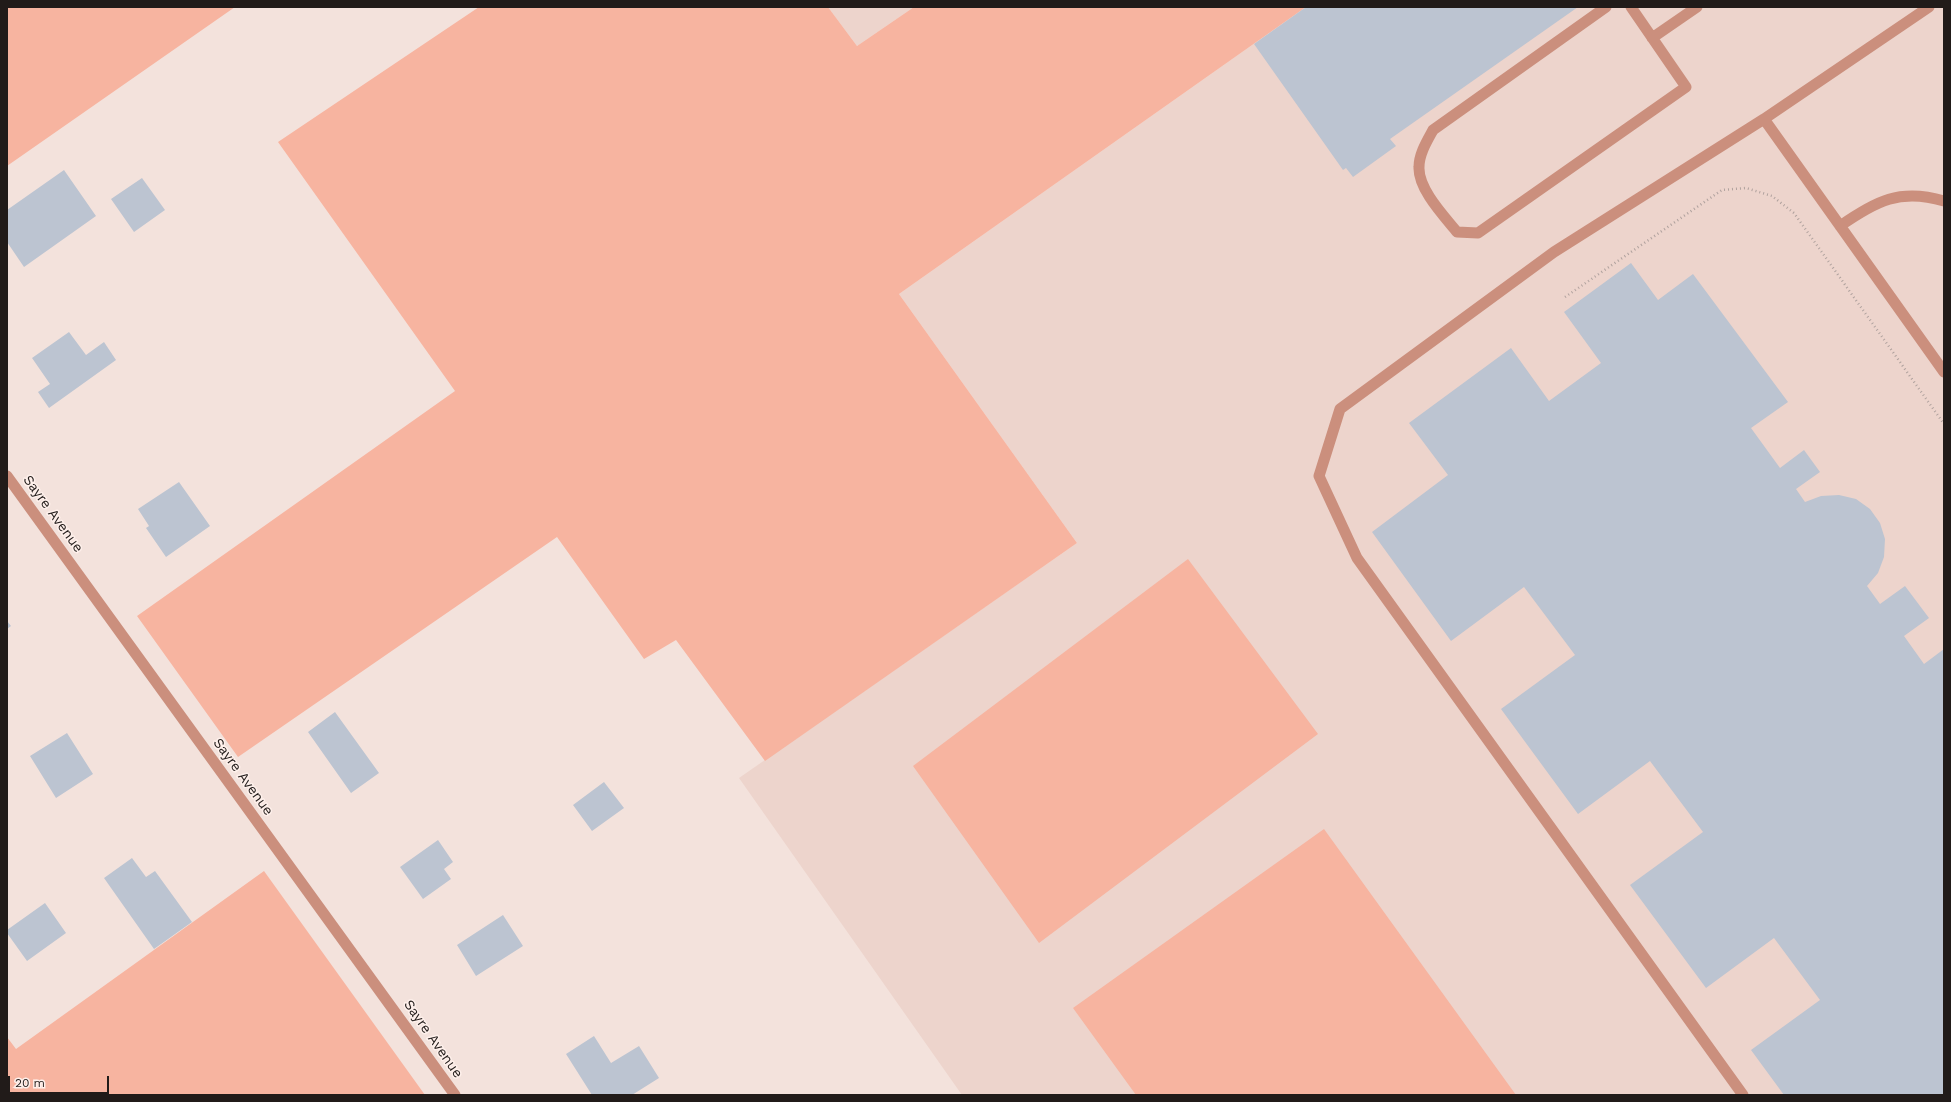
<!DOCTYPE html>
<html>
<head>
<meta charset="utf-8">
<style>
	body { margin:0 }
	#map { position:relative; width:1951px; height:1102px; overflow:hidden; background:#f3e2dc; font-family:"Work Sans",sans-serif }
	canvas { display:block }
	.frame { position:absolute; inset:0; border:8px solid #211b19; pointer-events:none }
	.scale { position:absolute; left:8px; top:1076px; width:101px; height:18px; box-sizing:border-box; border:2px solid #211b19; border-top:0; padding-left:5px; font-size:12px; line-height:14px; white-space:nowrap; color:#211b19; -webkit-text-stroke:3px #fef0eb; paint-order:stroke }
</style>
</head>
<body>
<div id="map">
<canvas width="1951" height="1102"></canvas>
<div class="frame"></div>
<div class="scale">20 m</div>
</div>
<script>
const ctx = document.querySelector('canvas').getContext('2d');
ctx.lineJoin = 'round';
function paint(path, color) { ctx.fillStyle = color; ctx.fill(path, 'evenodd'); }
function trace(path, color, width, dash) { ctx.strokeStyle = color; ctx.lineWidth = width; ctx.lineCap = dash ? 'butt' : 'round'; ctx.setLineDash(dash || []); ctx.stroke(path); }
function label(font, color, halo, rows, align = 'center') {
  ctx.font = font + ' "Work Sans",sans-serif'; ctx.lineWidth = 3; ctx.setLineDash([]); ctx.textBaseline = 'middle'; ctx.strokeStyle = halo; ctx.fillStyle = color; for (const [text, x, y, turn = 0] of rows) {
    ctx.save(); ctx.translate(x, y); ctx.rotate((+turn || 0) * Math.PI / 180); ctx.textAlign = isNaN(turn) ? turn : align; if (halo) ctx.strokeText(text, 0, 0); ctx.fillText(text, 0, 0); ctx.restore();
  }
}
paint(new Path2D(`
	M 828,7 L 914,7 L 857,46 Z
	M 1306,7 L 1942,7 L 1944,9 L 1944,1095 L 962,1095 L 739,778 L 1077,543 L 899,294 Z`), '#edd4cc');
paint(new Path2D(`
	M 7,7 L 235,7 L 7,166 Z
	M 479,7 L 828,7 L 857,46 L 914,7 L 1306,7 L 899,294 L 1077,543 L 765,761 L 676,640 L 644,659 L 557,537 L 238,757 L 137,616 L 455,391 L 278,142 Z
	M 1188,559 L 1318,734 L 1039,943 L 913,766 Z
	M 1324,829 L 1516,1095 L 1136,1095 L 1073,1008 Z
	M 264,871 L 425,1095 L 7,1095 L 7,1037 L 16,1049 Z`), '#f7b4a0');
paint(new Path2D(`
	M 1306,7 L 1578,7 L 1390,139 L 1396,146 L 1353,177 L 1346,168 L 1343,170 L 1254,44 Z
	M 64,170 L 96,216 L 24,267 L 7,242 L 7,210 Z
	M 142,178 L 165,210 L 134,232 L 111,199 Z
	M 1631,263 L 1658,300 L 1693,274 L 1788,402 L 1751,428 L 1780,468 L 1804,450 L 1820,472 L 1796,489 L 1805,502 L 1821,496 L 1839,495 L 1856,499 L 1870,509 L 1880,523 L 1885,539 L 1884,557 L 1878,573 L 1867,586 L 1880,604 L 1905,586 L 1929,618 L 1904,636 L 1924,664 L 1944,649 L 1944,1095 L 1784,1095 L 1751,1050 L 1820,1000 L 1774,938 L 1706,988 L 1630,885 L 1703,832 L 1650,761 L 1578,814 L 1501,709 L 1575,655 L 1524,587 L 1451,641 L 1372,532 L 1448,475 L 1409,423 L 1511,348 L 1549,401 L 1601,363 L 1564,312 Z
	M 69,332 L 86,355 L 104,342 L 116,360 L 49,408 L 38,392 L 50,384 L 32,358 Z
	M 179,482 L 210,526 L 166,557 L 146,528 L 149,526 L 138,509 Z
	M 7,621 L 11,626 L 7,629 Z
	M 335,712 L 379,773 L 351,793 L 308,732 Z
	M 67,733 L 93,774 L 56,798 L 30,756 Z
	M 604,782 L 624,808 L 592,831 L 573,805 Z
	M 438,840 L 453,862 L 444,869 L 451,879 L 423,899 L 400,867 Z
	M 132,858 L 146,877 L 155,871 L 192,922 L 154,949 L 104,878 Z
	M 45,903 L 66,933 L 27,961 L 7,933 L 7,930 Z
	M 503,915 L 523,946 L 476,976 L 457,945 Z
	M 594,1036 L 611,1063 L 639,1046 L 659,1078 L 632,1095 L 592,1095 L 566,1054 Z`), '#bcc4d1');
trace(new Path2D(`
	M 1565,297 L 1722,190 L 1746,188 L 1772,196 L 1794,213 L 1944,424`), '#b0a29e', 2.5, [1, 3]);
trace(new Path2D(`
	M 1606,7 L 1433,130 C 1427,141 1419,154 1419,167 C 1418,189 1444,216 1457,232 L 1478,233 L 1686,87 L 1631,7
	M 1652,38 L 1697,7
	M 1764,119 L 1944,372
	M 1840,226 C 1876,201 1900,188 1944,201
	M 1743,1095 L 1357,558 L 1319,476 L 1340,409 L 1554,252 L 1764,119 L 1929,7`), '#cb8f7d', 11);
trace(new Path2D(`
	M 7,476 L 455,1095`), '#cb8f7d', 11);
label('14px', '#211b19', '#fef0eb', [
	["Sayre Avenue",53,514,54],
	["Sayre Avenue",243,777,54],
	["Sayre Avenue",433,1039,55]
]);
</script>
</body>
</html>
